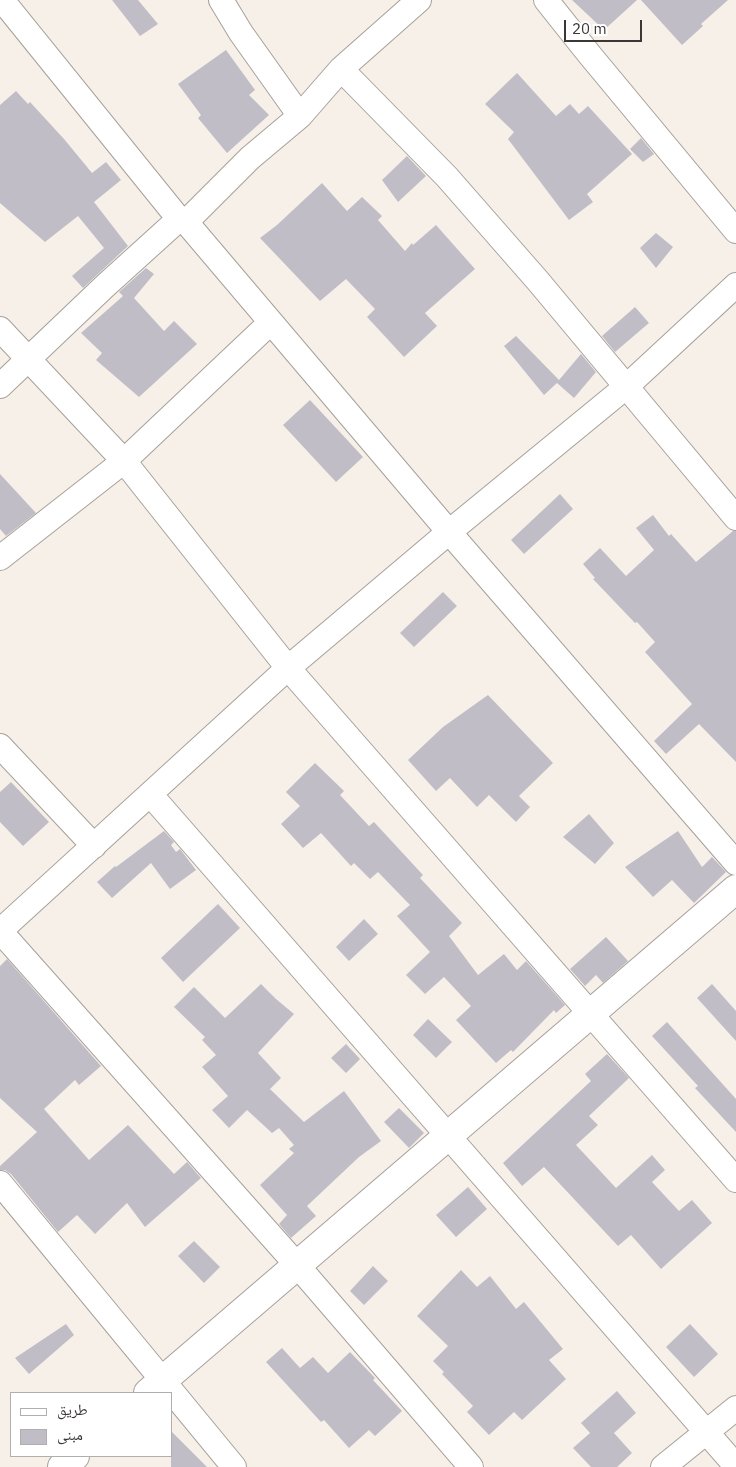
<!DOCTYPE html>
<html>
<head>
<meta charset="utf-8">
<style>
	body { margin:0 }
	#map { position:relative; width:736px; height:1467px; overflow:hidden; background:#f7f0e9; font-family:"IBM Plex Sans","Noto Naskh Arabic",sans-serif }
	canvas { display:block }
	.legend { position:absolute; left:10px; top:1392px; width:162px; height:65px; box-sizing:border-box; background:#fff; border:1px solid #b0afae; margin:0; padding:6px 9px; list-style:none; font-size:15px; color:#3a3734 }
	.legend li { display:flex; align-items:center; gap:10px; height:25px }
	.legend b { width:25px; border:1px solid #b0afae }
	.scale { position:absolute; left:564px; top:20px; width:78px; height:22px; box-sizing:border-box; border:2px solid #3a3734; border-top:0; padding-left:6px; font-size:15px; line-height:18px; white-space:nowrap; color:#3a3734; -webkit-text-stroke:4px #fff; paint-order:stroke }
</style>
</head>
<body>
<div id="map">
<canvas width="736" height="1467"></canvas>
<ul class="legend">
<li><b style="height:6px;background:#fff"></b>طريق</li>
<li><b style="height:14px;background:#c0bdc6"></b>مبنى</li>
</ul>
<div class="scale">20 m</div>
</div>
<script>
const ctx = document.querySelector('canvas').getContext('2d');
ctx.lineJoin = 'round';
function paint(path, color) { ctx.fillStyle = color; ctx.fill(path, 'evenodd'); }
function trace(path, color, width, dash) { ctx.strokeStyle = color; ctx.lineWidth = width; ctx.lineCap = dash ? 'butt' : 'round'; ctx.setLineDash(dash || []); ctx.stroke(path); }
paint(new Path2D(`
	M 112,0 L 138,0 L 158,24 L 140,36 Z
	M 572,0 L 637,0 L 604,30 Z
	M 641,0 L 728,0 L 701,24 L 703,26 L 682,45 Z
	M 226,50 L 255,90 L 249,95 L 269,115 L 227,153 L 198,118 L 201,115 L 178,84 Z
	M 517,73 L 556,116 L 570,104 L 579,114 L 588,106 L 632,154 L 587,194 L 593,202 L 569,220 L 508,139 L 514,132 L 485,104 Z
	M 16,91 L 28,104 L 30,102 L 64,139 L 92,173 L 106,162 L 121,180 L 94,202 L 128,246 L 83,288 L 72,276 L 104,248 L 78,216 L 45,242 L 0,203 L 0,105 Z
	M 641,138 L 654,154 L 643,162 L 630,149 Z
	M 407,156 L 426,176 L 398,202 L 382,180 Z
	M 322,183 L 347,211 L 362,197 L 382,216 L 378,220 L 405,251 L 412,243 L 413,245 L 436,225 L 475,269 L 425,313 L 437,326 L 404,357 L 367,317 L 375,309 L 346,279 L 320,301 L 260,238 L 277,225 Z
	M 656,233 L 673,247 L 656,268 L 640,248 Z
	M 146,268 L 154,274 L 134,298 L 164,331 L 174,321 L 197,344 L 139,397 L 96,360 L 102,353 L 81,333 L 123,296 L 119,292 Z
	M 635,307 L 649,323 L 615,352 L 602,336 Z
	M 516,336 L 559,380 L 581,354 L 596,372 L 574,398 L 557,383 L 544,395 L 504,346 Z
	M 310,400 L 363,457 L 336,482 L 283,425 Z
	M 0,474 L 36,513 L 6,536 L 0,529 Z
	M 560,494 L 573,509 L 524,554 L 511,540 Z
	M 653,515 L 669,536 L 671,534 L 696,562 L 733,531 L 736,531 L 736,762 L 699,724 L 666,754 L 654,741 L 692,704 L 645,652 L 655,642 L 637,622 L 635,623 L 593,579 L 595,578 L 583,564 L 600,548 L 626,576 L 654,550 L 636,528 Z
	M 443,592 L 457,606 L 414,647 L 400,633 Z
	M 488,695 L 553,763 L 519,796 L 530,807 L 516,822 L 489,795 L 477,807 L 450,778 L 436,791 L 408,760 L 443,727 Z
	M 315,763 L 344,791 L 340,795 L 369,826 L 374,822 L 423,875 L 420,878 L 462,923 L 449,936 L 478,975 L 504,954 L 517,970 L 526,961 L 565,1005 L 556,1013 L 554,1010 L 513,1052 L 511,1050 L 496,1063 L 456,1020 L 471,1006 L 444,977 L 425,994 L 406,975 L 430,952 L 397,916 L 410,905 L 378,872 L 370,879 L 354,863 L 351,866 L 321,833 L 303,848 L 281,824 L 300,806 L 286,792 Z
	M 11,782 L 49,822 L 23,846 L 0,822 L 0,792 Z
	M 589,814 L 614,843 L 595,864 L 563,837 Z
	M 164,831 L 174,842 L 171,845 L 176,852 L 180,849 L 196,870 L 170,889 L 151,863 L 112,898 L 97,882 L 115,866 L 116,867 Z
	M 678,831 L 702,867 L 712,857 L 726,872 L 694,903 L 672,880 L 653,897 L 625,867 Z
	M 218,904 L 240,928 L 183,982 L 161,958 Z
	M 364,919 L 378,934 L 349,961 L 336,947 Z
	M 606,937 L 628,961 L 603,983 L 596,975 L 585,986 L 570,969 Z
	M 7,959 L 101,1066 L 79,1085 L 75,1080 L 44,1109 L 89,1160 L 128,1125 L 174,1174 L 187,1162 L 201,1178 L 145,1227 L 127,1203 L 95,1234 L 77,1215 L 58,1232 L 11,1174 L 5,1170 L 0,1170 L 0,1166 L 37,1132 L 0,1098 L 0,966 Z
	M 261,984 L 276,999 L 294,1014 L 258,1053 L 281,1078 L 270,1089 L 304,1122 L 344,1091 L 381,1141 L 359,1157 L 307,1206 L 316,1216 L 291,1238 L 279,1224 L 287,1215 L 260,1185 L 294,1153 L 289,1149 L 294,1145 L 279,1128 L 272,1133 L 247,1110 L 229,1128 L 212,1110 L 228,1096 L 202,1067 L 216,1055 L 202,1040 L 205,1037 L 174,1007 L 194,987 L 225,1018 Z
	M 712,984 L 736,1011 L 736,1041 L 697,998 Z
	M 428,1019 L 452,1042 L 436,1058 L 413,1035 Z
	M 667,1022 L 736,1099 L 736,1132 L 695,1088 L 698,1086 L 652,1036 Z
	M 346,1044 L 360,1059 L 346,1073 L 331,1058 Z
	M 607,1054 L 629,1078 L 589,1116 L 598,1125 L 576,1145 L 616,1188 L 652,1155 L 665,1170 L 652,1182 L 679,1211 L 692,1200 L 712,1223 L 661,1269 L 631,1235 L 618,1246 L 544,1167 L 522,1186 L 503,1163 L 591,1081 L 585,1074 Z
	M 399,1108 L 424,1133 L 409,1148 L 384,1122 Z
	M 468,1187 L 487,1209 L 456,1237 L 436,1215 Z
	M 194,1241 L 220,1267 L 204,1283 L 178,1256 Z
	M 373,1266 L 388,1281 L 364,1305 L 350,1291 Z
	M 461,1270 L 477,1287 L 490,1276 L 516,1309 L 524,1302 L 563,1349 L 549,1360 L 566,1379 L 522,1420 L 514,1412 L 489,1435 L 467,1412 L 473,1406 L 442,1374 L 444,1372 L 433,1361 L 448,1346 L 417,1316 Z
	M 66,1324 L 74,1335 L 29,1374 L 15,1358 Z
	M 690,1324 L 718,1354 L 694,1377 L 666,1347 Z
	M 282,1348 L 300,1368 L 313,1357 L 328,1373 L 350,1352 L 375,1378 L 373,1380 L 402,1411 L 375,1436 L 369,1430 L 349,1448 L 324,1420 L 321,1422 L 266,1362 Z
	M 617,1391 L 636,1413 L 614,1433 L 632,1453 L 617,1467 L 591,1467 L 573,1448 L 590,1433 L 581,1423 Z
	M 171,1431 L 207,1467 L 171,1467 Z`), '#c0bdc6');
const street = new Path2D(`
	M 2,0 L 179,219 L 186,222 L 449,532 L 736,863
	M 221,0 L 241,33 L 300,116
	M 546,0 L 589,54 L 736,231
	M 341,69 L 447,177 L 538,281 L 736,518
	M 186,222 L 250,158 L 300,116 L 341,69 L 419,0
	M 0,329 L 124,461 L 288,668 L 736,1180
	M 0,386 L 105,286 L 179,219
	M 0,558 L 124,461 L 270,323
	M 0,746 L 94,846
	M 150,794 L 736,1466
	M 0,931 L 288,668 L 449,532 L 627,386 L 736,285
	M 0,931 L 297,1265 L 471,1467
	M 0,1183 L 234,1467
	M 663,1467 L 736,1408`);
const secondary = new Path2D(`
	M 148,1393 L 736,889
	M 62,1467 L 75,1456`);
trace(street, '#a7a09a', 26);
trace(secondary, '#a7a09a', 30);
trace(street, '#fff', 24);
trace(secondary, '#fff', 28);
</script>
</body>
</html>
